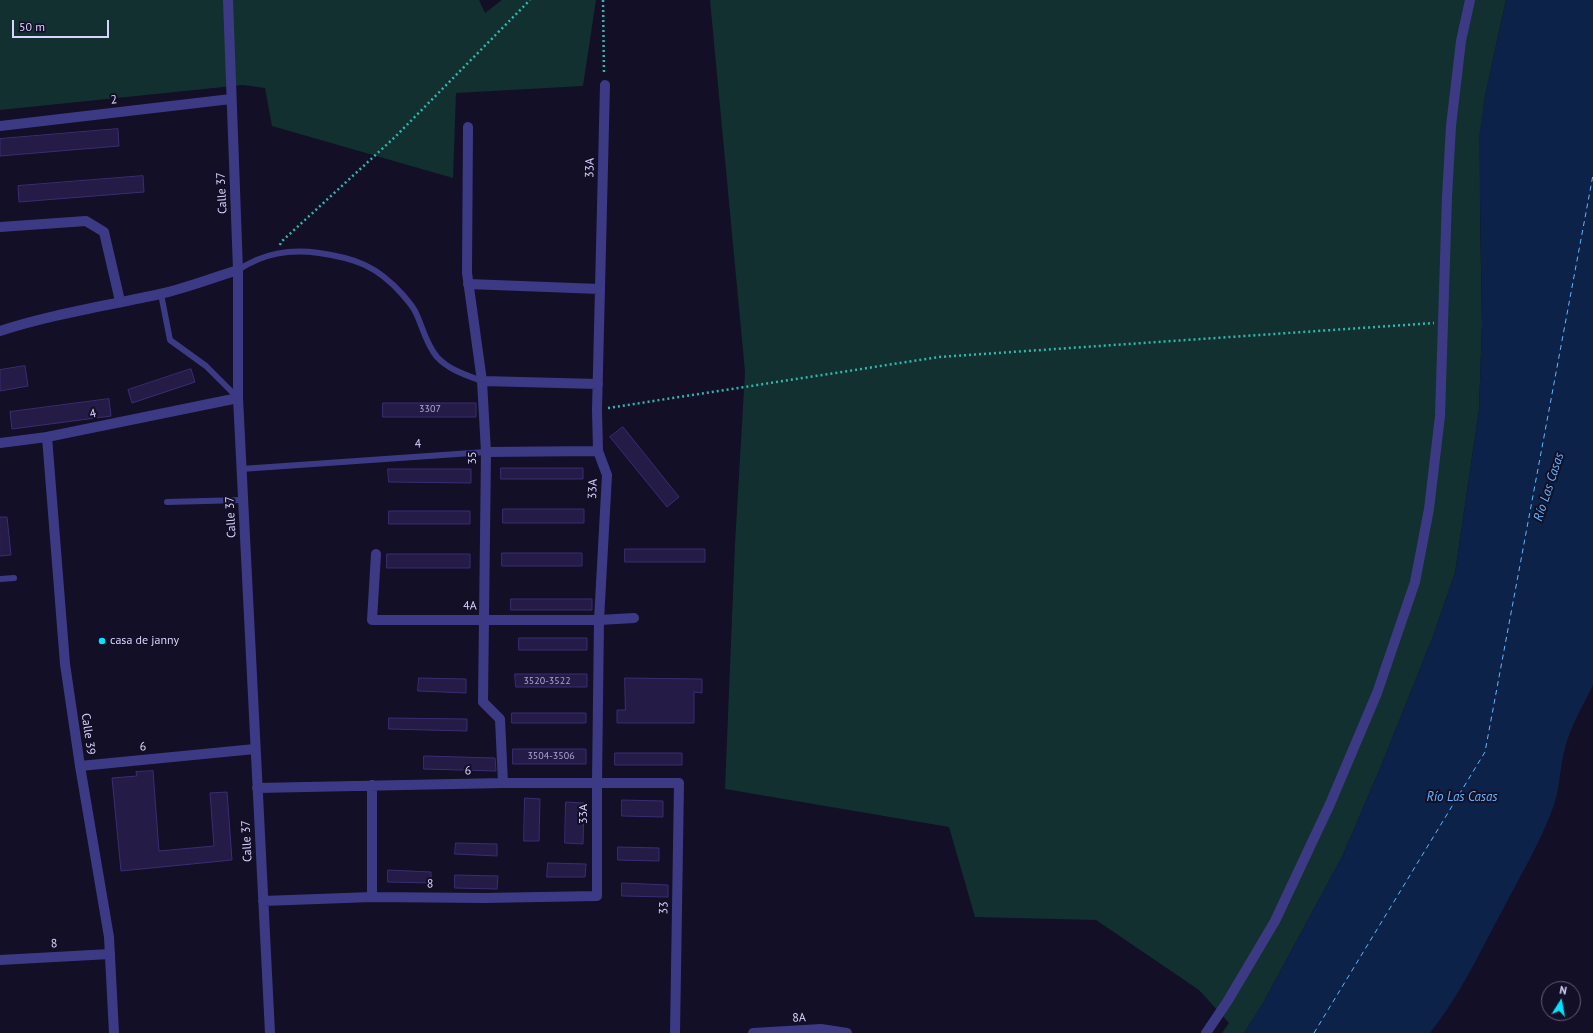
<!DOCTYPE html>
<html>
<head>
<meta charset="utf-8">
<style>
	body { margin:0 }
	#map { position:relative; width:1593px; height:1033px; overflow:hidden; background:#130f26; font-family:"PT Sans",sans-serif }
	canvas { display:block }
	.north { position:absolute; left:1541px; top:981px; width:40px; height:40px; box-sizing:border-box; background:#130f26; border:1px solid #625e7d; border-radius:50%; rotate:11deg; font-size:11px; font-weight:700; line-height:16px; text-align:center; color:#d9d4ff }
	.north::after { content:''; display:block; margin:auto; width:14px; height:18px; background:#00e5ff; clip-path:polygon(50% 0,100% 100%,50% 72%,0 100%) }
	.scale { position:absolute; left:12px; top:20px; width:97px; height:18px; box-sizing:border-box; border:2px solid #d9d4ff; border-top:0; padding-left:5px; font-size:12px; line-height:14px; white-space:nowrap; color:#d9d4ff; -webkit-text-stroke:3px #130f26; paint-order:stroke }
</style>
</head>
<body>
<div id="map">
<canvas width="1593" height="1033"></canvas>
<div class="north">N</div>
<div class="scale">50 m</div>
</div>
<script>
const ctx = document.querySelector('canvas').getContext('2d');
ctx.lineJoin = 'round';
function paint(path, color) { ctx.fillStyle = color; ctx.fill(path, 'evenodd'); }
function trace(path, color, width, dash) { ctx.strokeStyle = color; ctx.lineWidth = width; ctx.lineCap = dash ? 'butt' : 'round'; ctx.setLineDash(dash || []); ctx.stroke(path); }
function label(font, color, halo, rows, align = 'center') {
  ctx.font = font + ' "PT Sans",sans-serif'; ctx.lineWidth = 4; ctx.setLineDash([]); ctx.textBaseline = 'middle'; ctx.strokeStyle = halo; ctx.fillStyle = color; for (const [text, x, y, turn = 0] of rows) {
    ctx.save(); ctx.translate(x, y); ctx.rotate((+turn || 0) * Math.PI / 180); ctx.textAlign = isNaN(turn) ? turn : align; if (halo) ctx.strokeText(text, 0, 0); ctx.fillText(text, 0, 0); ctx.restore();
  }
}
paint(new Path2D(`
	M 0,0 L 479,0 L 485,13 L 502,0 L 596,0 L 583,86 L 456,93 L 453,178 L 272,126 L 265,88 L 243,85 L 0,110 Z
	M 710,0 L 1506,0 L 1484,101 L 1480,209 L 1482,325 L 1479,410 L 1455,573 L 1432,639 L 1381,766 L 1342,857 L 1262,1005 L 1244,1033 L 1222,1033 L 1229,1023 L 1199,990 L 1096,920 L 975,917 L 949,827 L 725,789 L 735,544 L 745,372 Z`), '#12302f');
paint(new Path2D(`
	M 1506,0 L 1593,0 L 1593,685 C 1583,706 1571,725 1565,748 C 1560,767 1560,786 1554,805 C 1541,842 1520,876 1502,911 C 1479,954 1460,995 1430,1033 L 1244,1033 L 1262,1005 L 1342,857 L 1381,766 L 1432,639 L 1455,573 L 1479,410 L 1482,325 L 1479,137 L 1484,101 Z`), '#0c2248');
trace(new Path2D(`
	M 1314,1033 L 1485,752 L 1593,175`), '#62b6ff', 1, [5, 4]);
const building = new Path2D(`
	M 118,129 L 119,146 L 0,156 L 0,139 Z
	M 143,176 L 144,192 L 19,202 L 18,186 Z
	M 25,366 L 28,386 L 0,391 L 0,370 Z
	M 191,369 L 195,382 L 132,403 L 128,390 Z
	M 109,399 L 111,416 L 12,429 L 10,412 Z
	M 383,403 L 476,403 L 476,417 L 383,417 Z
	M 623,427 L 679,497 L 667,507 L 610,437 Z
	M 501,468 L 583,468 L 583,479 L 501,479 Z
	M 388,469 L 471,469 L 471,483 L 389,482 Z
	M 503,509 L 584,509 L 584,523 L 503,523 Z
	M 389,511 L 470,511 L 470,524 L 389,524 Z
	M 0,517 L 7,517 L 11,555 L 0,556 Z
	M 625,549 L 705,549 L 705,562 L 625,562 Z
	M 502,553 L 582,553 L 582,566 L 502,566 Z
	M 387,554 L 470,554 L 470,568 L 387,568 Z
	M 511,599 L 592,599 L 592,610 L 511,610 Z
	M 519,638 L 587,638 L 587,650 L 519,650 Z
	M 515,674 L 587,674 L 587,687 L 516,687 Z
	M 419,678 L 466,679 L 466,693 L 418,691 Z
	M 625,678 L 702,679 L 702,693 L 694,692 L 694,723 L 617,723 L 617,710 L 625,710 Z
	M 512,713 L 586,713 L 586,723 L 512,723 Z
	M 389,718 L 467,719 L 467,731 L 389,729 Z
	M 513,749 L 586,749 L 586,764 L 513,764 Z
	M 615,753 L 682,753 L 682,765 L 615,765 Z
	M 424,756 L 495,758 L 496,771 L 424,769 Z
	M 153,771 L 159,851 L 214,846 L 210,793 L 227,792 L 232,860 L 121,871 L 112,778 L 137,776 L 136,772 Z
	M 525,798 L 540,799 L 539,841 L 524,841 Z
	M 622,800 L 663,801 L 663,817 L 622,816 Z
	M 566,802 L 584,803 L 583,844 L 565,843 Z
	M 456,843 L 497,844 L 497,856 L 455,854 Z
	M 618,847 L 659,848 L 659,861 L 618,860 Z
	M 548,863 L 586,864 L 585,877 L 547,877 Z
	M 388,870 L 431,872 L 431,883 L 388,882 Z
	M 455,875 L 498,876 L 497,889 L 455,888 Z
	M 622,883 L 668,885 L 668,897 L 622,896 Z`);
paint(building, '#241b47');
trace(building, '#3b2d73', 1);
trace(new Path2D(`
	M 603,0 L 604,75
	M 280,245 L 281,242 L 395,137 L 530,0
	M 608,408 L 939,357 L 1434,323`), '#2fb8b0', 2.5, [2, 3]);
trace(new Path2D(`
	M 238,270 C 264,253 289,249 319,253 C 355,258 377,266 402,294 C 407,300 413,306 416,313 C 423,328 426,344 437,357 C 449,370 466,375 482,381
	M 161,294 L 170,340 L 206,366 L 238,398
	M 241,469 L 486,452
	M 167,502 L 243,500
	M 0,579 L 14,578`), '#3d3a85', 6);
trace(new Path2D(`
	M 228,0 L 238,270 L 238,398 L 270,1033
	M 0,126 L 231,99
	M 468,127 L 467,273 L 482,381 L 486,452 L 483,702 L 500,719 L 503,783
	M 0,227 L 86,221 L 104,232 L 120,301
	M 468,284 L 600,289
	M 0,331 C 52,314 106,306 160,294 C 186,288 212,278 238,270
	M 482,381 L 598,384
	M 0,443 L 47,437 L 238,398
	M 486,452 L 598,451
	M 376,554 L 372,620 L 599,620 L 634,618
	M 80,766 L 255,749
	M 372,785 L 372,897
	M 257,788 L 503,783 L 679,783 L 675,1033
	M 263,901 L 372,897 L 484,898 L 597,896 L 597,782 L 599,620 L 607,475 L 598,451 L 597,410 L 605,85
	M 0,960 L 110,954
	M 753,1033 L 821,1029 L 847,1033`), '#3d3a85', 10);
trace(new Path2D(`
	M 47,437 L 65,664 L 80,766 L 109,937 L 114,1033
	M 1206,1033 L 1227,1002 L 1275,921 L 1330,804 L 1377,693 L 1415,582 L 1429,509 L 1440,416 L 1447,197 L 1451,126 L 1461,41 L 1470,0`), '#3d3a85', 10);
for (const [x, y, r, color] of [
	[102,641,4,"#00e5ff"]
]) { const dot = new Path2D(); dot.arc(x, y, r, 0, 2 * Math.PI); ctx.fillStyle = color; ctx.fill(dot); trace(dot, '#130f26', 1.5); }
label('10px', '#aca6d1', null, [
	["3307",430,409],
	["3520-3522",547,681],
	["3504-3506",551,756]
]);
label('12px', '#d9d4ff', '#130f26', [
	["2",114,100,-6],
	["33A",590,168,-89],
	["Calle 37",222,193,-93],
	["4",93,414,-12],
	["4",418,444,-4],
	["35",473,458,-90],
	["33A",593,489,-88],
	["Calle 37",231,517,-93],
	["4A",470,606,-1],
	["Calle 39",88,734,82],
	["6",143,747,-5],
	["6",468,771,-1],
	["33A",584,814,-90],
	["Calle 37",247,841,-93],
	["8",430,884,1],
	["33",664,908,-89],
	["8",54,944,-3],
	["8A",799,1018,-3]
]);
label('12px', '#d9d4ff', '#130f26', [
	["casa de janny",110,641]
], 'left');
label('italic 13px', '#62b6ff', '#130f26', [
	["Río Las Casas",1549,487,-72],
	["Río Las Casas",1462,797]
]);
</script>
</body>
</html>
